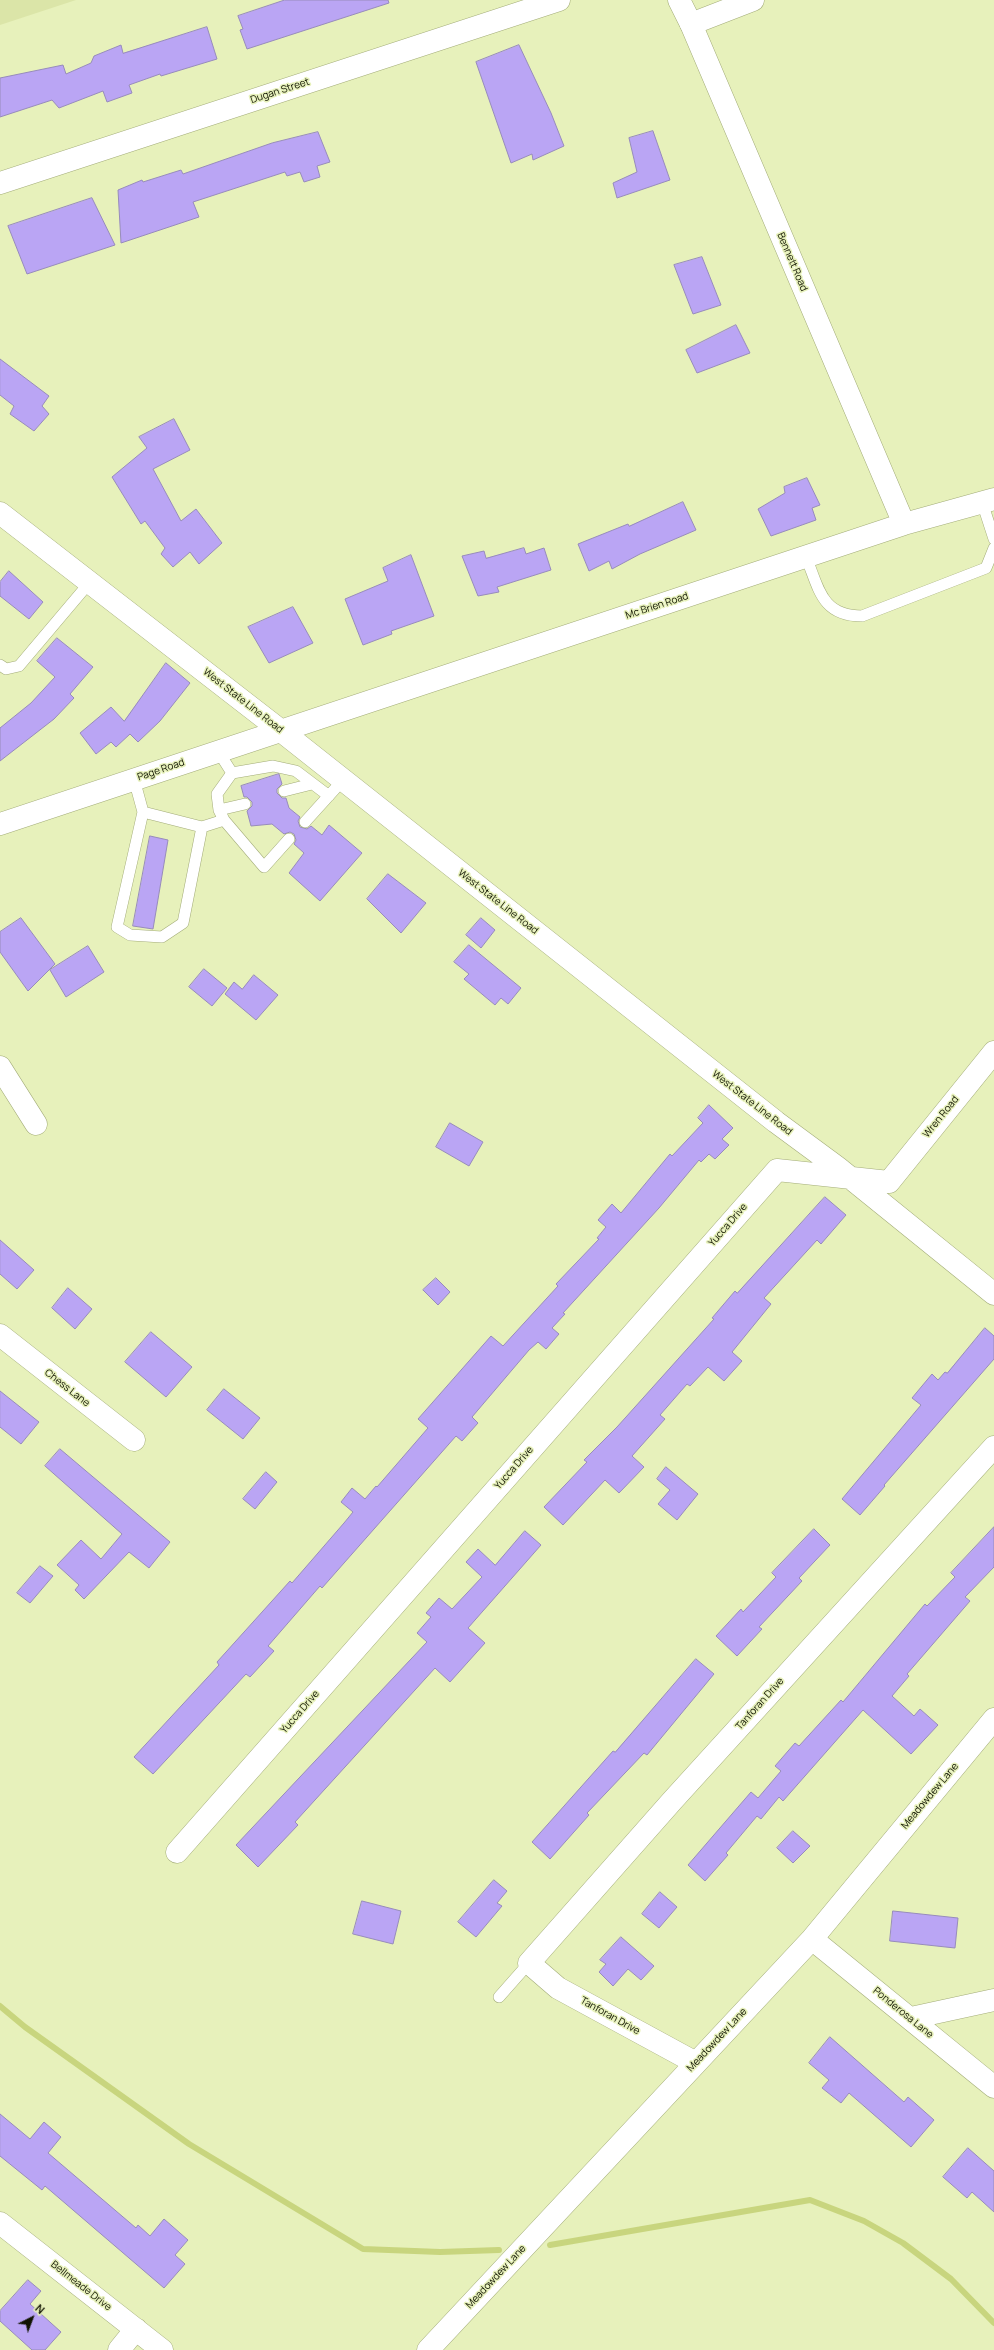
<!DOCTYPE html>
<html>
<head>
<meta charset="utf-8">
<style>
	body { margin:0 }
	#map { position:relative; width:994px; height:2350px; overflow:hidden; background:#e7f1bb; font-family:Manrope,sans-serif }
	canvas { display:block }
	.north { position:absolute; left:12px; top:2298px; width:40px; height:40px; -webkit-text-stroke:3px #e7f1bb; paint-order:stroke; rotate:42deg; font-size:11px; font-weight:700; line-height:16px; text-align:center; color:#111402 }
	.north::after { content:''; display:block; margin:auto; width:14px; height:18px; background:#111402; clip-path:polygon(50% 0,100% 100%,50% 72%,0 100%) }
</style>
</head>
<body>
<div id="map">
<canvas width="994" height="2350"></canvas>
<div class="north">N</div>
</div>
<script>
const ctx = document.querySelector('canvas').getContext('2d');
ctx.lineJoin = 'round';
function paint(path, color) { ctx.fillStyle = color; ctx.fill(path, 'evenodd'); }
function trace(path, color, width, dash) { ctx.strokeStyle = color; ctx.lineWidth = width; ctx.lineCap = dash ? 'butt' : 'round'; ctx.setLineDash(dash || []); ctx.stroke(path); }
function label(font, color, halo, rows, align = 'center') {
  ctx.font = font + ' Manrope,sans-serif'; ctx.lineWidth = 3; ctx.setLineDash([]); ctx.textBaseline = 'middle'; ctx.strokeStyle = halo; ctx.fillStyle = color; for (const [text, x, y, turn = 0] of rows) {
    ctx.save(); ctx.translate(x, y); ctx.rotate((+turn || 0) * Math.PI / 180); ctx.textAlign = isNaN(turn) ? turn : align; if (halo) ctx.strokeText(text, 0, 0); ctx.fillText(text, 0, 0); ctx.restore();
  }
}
paint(new Path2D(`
	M 0,0 L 76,0 L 0,25 Z`), '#dbe5a8');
trace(new Path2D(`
	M 0,2006 L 25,2027 L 189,2144 L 363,2249 L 440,2252 L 499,2250
	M 550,2245 L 810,2200 L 864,2221 L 903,2243 L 951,2279 L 994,2323`), '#c8d57e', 6);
const building = new Path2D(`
	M 285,0 L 388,0 L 389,3 L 247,49 L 240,30 L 243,29 L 238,16 Z
	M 207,27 L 217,59 L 161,76 L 160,74 L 129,85 L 132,93 L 107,102 L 103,91 L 59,108 L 52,100 L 0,117 L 0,78 L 63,65 L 66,74 L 91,63 L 94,56 L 121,45 L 123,53 Z
	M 519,45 L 551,113 L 564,146 L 533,160 L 532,154 L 511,163 L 476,62 Z
	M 653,131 L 670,180 L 617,198 L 613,183 L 637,172 L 629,138 Z
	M 318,132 L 330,162 L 317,166 L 320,177 L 304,182 L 300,172 L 287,176 L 285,172 L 193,202 L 199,217 L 121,243 L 118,190 L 142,180 L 143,182 L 181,170 L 183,174 L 272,143 Z
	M 92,198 L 115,245 L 27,274 L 8,226 Z
	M 702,257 L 721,305 L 693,314 L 674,265 Z
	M 736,325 L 750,353 L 697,373 L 686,350 Z
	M 0,359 L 49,396 L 42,406 L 49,414 L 34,431 L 10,414 L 14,406 L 0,395 Z
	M 174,419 L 190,450 L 153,469 L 181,521 L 196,509 L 222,543 L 199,564 L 190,552 L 173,567 L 161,554 L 165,548 L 145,521 L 141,524 L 112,477 L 147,448 L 139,437 Z
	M 807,478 L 820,505 L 812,508 L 816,520 L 771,536 L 758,509 L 785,493 L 784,487 Z
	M 683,502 L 696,530 L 640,554 L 612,569 L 609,561 L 589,571 L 578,544 L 628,524 L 629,526 Z
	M 524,548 L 526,554 L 544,548 L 551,570 L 497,587 L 499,592 L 478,596 L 462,556 L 484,551 L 486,558 Z
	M 411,555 L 434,616 L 391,631 L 392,634 L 363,645 L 345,599 L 388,581 L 383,568 Z
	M 9,571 L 43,602 L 29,619 L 0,596 L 0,582 Z
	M 293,607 L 313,643 L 269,663 L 248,627 Z
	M 57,638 L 93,667 L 70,694 L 74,698 L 54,719 L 0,761 L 0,728 L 31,703 L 55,677 L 37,661 Z
	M 166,663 L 190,683 L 160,721 L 138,742 L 130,734 L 116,747 L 111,742 L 96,754 L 80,733 L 111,707 L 124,721 Z
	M 279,774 L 282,784 L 277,789 L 277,793 L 282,798 L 286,798 L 289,808 L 300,817 L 298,821 L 300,827 L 307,829 L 311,826 L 322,835 L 329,825 L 362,853 L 320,901 L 289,873 L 304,853 L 294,844 L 296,840 L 294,834 L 290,832 L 284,834 L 272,824 L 251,826 L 247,811 L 252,806 L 252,802 L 247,797 L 244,797 L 241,786 Z
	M 150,836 L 168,840 L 153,929 L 133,926 Z
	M 388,874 L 426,903 L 401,933 L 367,899 Z
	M 21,918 L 55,964 L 28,991 L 0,952 L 0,932 Z
	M 481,918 L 495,930 L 481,948 L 466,935 Z
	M 469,945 L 521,988 L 508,1004 L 501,998 L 495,1005 L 464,979 L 469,974 L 454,962 Z
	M 88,946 L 104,972 L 66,997 L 50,970 Z
	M 204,969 L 227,988 L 212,1006 L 189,987 Z
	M 254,975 L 278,995 L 256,1020 L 225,994 L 234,982 L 242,989 Z
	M 709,1105 L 733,1128 L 722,1139 L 729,1145 L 715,1159 L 709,1154 L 701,1162 L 699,1160 L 659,1208 L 563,1313 L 565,1314 L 552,1328 L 559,1334 L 546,1349 L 538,1342 L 529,1350 L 472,1417 L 478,1423 L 462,1441 L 456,1436 L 322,1588 L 320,1586 L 268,1646 L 274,1651 L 250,1677 L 246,1674 L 153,1774 L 134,1757 L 219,1665 L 217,1662 L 290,1581 L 292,1583 L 344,1523 L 353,1512 L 341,1502 L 352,1488 L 365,1499 L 376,1486 L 377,1487 L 428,1428 L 418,1419 L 491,1336 L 503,1346 L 558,1286 L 556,1284 L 599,1239 L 597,1238 L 606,1227 L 598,1220 L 612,1204 L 621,1213 L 670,1154 L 672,1156 L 703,1123 L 698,1118 Z
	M 450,1123 L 483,1142 L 469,1166 L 436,1147 Z
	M 825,1197 L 846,1215 L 821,1244 L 817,1240 L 764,1298 L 771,1304 L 732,1352 L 742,1361 L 724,1381 L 708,1367 L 690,1386 L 687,1384 L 660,1415 L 665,1419 L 632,1456 L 644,1467 L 619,1493 L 605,1480 L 563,1525 L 544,1507 L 587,1462 L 584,1460 L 617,1427 L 714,1319 L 712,1318 L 735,1291 L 737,1293 Z
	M 0,1240 L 34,1270 L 17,1289 L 0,1274 Z
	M 436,1278 L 450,1292 L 438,1305 L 423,1290 Z
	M 68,1288 L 92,1309 L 75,1329 L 52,1308 Z
	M 985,1328 L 994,1336 L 994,1359 L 884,1485 L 885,1486 L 860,1515 L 842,1499 L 921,1405 L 912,1398 L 932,1374 L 938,1380 L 945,1372 L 947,1373 Z
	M 151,1332 L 192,1367 L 166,1397 L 125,1362 Z
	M 224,1389 L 260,1418 L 243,1439 L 207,1410 Z
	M 0,1391 L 39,1422 L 21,1444 L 0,1427 Z
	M 60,1449 L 170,1542 L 149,1568 L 129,1552 L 84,1599 L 75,1590 L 79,1585 L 57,1565 L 81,1540 L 101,1559 L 122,1534 L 45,1466 Z
	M 666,1467 L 698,1494 L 677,1520 L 658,1504 L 670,1490 L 657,1479 Z
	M 266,1472 L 277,1482 L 255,1509 L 243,1499 Z
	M 994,1527 L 994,1567 L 965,1597 L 970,1601 L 907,1674 L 909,1676 L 892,1696 L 914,1716 L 920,1709 L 938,1725 L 911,1754 L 863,1710 L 783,1801 L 779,1797 L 761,1819 L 757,1816 L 726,1853 L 728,1855 L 705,1881 L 688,1865 L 751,1792 L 758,1798 L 781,1771 L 775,1766 L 795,1743 L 799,1746 L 841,1700 L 843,1702 L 925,1604 L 927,1606 L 955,1577 L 951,1573 Z
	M 814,1529 L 830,1545 L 799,1578 L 802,1581 L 759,1627 L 762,1629 L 737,1656 L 716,1636 L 741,1609 L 743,1612 L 776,1577 L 772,1573 Z
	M 525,1531 L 541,1545 L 468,1628 L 485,1643 L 450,1682 L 435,1668 L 295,1822 L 298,1825 L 258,1867 L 236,1845 L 427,1642 L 417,1633 L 431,1617 L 426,1613 L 439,1598 L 452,1609 L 482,1577 L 466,1562 L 478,1549 L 495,1565 Z
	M 40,1566 L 53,1576 L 30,1603 L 17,1593 Z
	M 696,1659 L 714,1674 L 647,1755 L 644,1753 L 587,1813 L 589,1815 L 550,1859 L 532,1842 L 613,1751 L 615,1752 Z
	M 793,1831 L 810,1846 L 793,1863 L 777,1848 Z
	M 494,1880 L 507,1891 L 497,1903 L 502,1906 L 476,1937 L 458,1922 Z
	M 660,1892 L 677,1907 L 659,1928 L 642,1914 Z
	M 362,1901 L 401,1911 L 393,1944 L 353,1934 Z
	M 893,1911 L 958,1918 L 955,1948 L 890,1941 Z
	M 621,1937 L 654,1966 L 641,1980 L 628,1969 L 613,1986 L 599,1972 L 606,1964 L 600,1960 Z
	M 830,2037 L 904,2102 L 908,2097 L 934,2120 L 911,2147 L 849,2093 L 841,2103 L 822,2088 L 829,2080 L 809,2063 Z
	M 0,2114 L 30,2139 L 44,2122 L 61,2137 L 48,2153 L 136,2228 L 138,2225 L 150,2236 L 164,2219 L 188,2240 L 175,2255 L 185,2264 L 164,2288 L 45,2186 L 42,2190 L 0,2156 Z
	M 968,2148 L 994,2171 L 994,2212 L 972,2192 L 967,2198 L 943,2177 Z
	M 28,2280 L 41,2291 L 30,2304 L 61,2332 L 45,2350 L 32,2350 L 0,2321 L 0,2311 Z`);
paint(building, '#baa5f4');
trace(building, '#978bbb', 1);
const lane = new Path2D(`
	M 982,502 L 994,539
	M 806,557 C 819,588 821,616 862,616 L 986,568 L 994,548
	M 0,665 L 6,669 L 19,666 L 90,582
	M 218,751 L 232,773 L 217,794 L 219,810 L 224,820 L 264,867 L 289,839
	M 232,773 L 273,766 L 296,771 L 329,796
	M 134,779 L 143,812 L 117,927 L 130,935 L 162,937 L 183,923 L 202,827 L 143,812
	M 284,791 L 312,784
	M 219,810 L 245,804
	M 305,822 L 343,780
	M 202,827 L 224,820
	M 499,1997 L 529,1963`);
const street = new Path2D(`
	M 691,24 L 753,0
	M 0,183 L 559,0
	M 280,730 L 776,1122 L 837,1167 L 994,1294
	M 0,1067 L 36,1124
	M 0,1335 L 134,1440
	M 177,1852 L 777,1170 L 889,1182 L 994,1052
	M 812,1939 L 994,2087
	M 911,2018 L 994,2000
	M 696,2063 L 558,1988 L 529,1963 L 672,1801 L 994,1447
	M 0,2223 L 162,2350
	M 119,2350 L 136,2329
	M 428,2350 L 812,1939 L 994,1719`);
const secondary = new Path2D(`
	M 679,0 L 691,24 L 904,524
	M 0,513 L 280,730
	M 0,824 L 904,524 L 994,499`);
trace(lane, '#a3ac79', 12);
trace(street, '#a3ac79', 23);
trace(secondary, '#a3ac79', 23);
trace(lane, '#fff', 11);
trace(street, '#fff', 22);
trace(secondary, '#fff', 22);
label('10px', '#111402', '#e7f1bb', [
	["Dugan Street",280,91,-18],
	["Bennett Road",792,262,67],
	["Mc Brien Road",657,606,-18],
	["West State Line Road",243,701,38],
	["Page Road",161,770,-19],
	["West State Line Road",498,902,38],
	["West State Line Road",752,1103,38],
	["Wren Road",941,1117,-51],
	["Yucca Drive",728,1225,-49],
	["Chess Lane",67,1388,38],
	["Yucca Drive",514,1468,-49],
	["Tanforan Drive",760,1704,-48],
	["Yucca Drive",300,1712,-49],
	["Meadowdew Lane",930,1796,-50],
	["Ponderosa Lane",903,2013,39],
	["Tanforan Drive",610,2016,29],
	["Meadowdew Lane",717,2040,-47],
	["Meadowdew Lane",496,2277,-47],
	["Bellmeade Drive",81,2286,38]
]);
</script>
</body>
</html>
